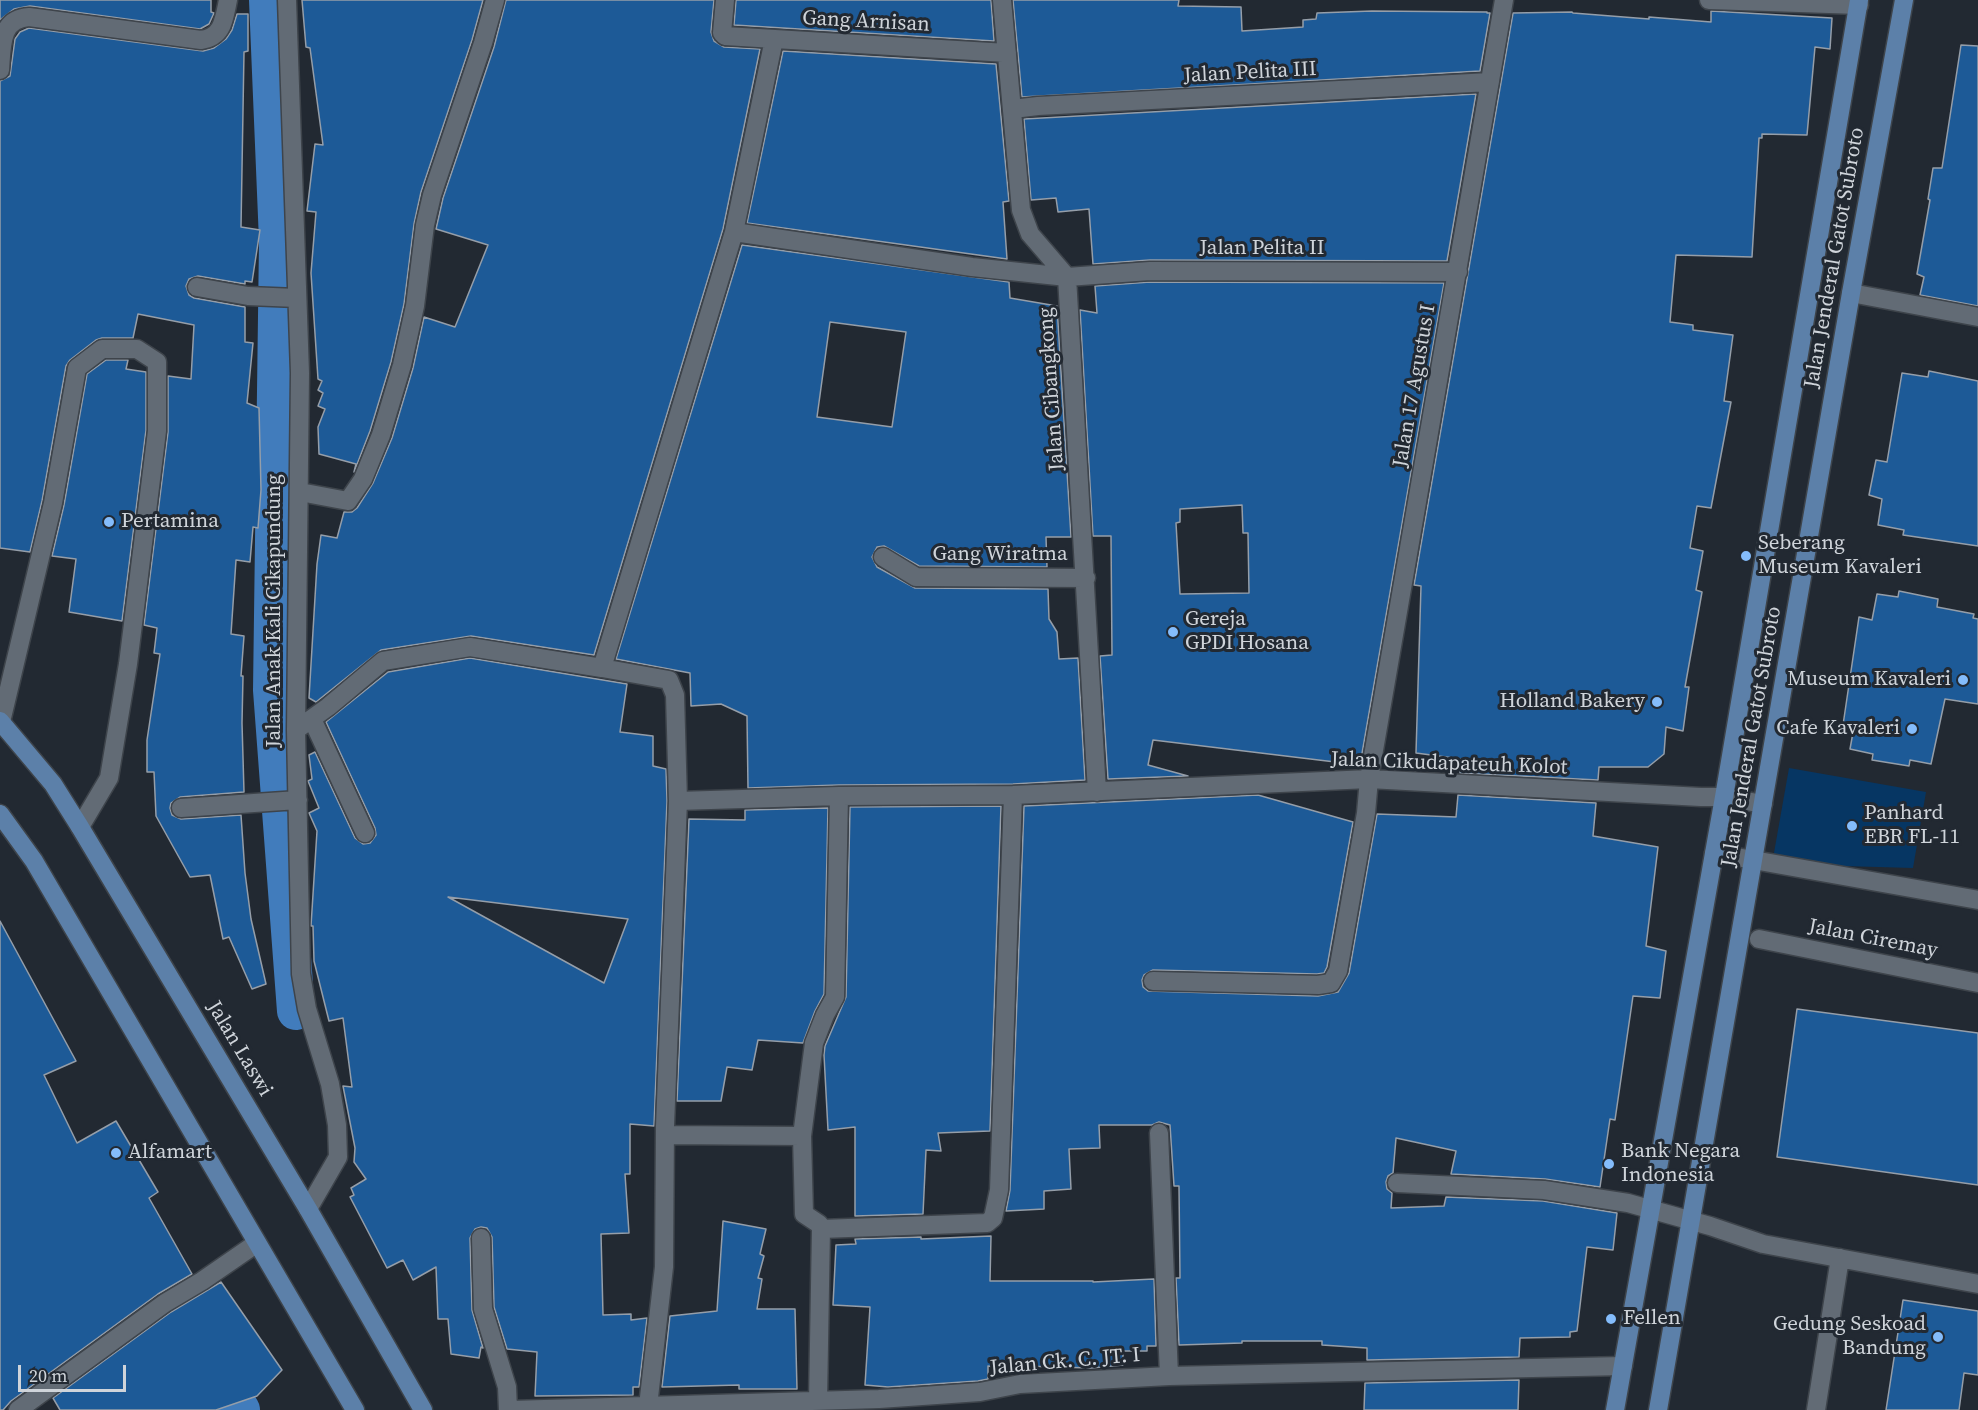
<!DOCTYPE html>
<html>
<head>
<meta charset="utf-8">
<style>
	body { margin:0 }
	#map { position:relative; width:1978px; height:1410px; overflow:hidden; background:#222932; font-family:"Source Serif 4",serif }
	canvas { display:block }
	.scale { position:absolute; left:18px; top:1365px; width:108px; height:27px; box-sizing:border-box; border:3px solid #cfd4da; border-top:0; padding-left:8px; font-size:18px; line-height:21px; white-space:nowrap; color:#cfd4da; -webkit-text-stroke:4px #222932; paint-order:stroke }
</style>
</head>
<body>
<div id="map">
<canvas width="1978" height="1410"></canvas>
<div class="scale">20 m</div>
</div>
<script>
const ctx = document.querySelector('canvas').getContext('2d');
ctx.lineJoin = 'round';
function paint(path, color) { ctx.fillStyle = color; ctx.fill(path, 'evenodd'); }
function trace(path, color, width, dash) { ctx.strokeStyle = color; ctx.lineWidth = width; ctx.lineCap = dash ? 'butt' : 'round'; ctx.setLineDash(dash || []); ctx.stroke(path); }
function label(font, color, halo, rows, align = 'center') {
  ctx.font = font + ' "Source Serif 4",serif'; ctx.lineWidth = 6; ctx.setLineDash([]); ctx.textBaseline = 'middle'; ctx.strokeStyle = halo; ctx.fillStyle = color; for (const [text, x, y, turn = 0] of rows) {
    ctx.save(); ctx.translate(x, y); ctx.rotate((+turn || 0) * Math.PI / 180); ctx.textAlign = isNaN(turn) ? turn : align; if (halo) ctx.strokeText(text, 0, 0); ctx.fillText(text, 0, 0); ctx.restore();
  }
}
paint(new Path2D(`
	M 1789,768 L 1926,792 L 1913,868 L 1772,864 Z`), '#063663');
trace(new Path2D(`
	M 268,0 L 278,241 L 272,690 L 296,1011
	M 209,1362 L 220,1375 L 241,1410`), '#417cbc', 38);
const building = new Path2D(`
	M 0,0 L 211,0 L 211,12 L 214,13 L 209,24 L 200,29 L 30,6 L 14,9 L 0,20 Z
	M 302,0 L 483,0 L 472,40 L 421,192 L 414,224 L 404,304 L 391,362 L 370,431 L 354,472 L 356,464 L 319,454 L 318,427 L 325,409 L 318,406 L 323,393 L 318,390 L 322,381 L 318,379 L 311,273 L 316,212 L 307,211 L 315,144 L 323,145 L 310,48 L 306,47 Z
	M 506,0 L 714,0 L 711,32 L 714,41 L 724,47 L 760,49 L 723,229 L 594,655 L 471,636 L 381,650 L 316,702 L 309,698 L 317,564 L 321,535 L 337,538 L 344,512 L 352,512 L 357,508 L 373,483 L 392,438 L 413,368 L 424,317 L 455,327 L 488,245 L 436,229 L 443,198 L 494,47 Z
	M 736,0 L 991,0 L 994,41 L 734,25 Z
	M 1013,0 L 1179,0 L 1178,6 L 1241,7 L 1242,31 L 1303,27 L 1303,20 L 1316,19 L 1317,13 L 1372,11 L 1487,12 L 1487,13 L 1490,13 L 1480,71 L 1022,97 Z
	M 1711,11 L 1832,18 L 1830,49 L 1815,47 L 1807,135 L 1762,134 L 1762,138 L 1759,138 L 1752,257 L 1676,255 L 1670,322 L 1693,325 L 1693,330 L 1733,335 L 1724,401 L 1731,402 L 1711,508 L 1697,506 L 1690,548 L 1703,551 L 1696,590 L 1702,592 L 1685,687 L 1689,687 L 1683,731 L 1666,727 L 1664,754 L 1648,767 L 1599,767 L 1598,780 L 1460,773 L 1461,759 L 1416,753 L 1421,586 L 1414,585 L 1513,13 L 1572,12 L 1573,13 L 1649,19 L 1649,17 L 1711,22 Z
	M 237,14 L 248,14 L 248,51 L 244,52 L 241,227 L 260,230 L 252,282 L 245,281 L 245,284 L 198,276 L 189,279 L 186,286 L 189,295 L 194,298 L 245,307 L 245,342 L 253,343 L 247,403 L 259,408 L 261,490 L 258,528 L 253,527 L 250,562 L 236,560 L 231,634 L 244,636 L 241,676 L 243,676 L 242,723 L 244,792 L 180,797 L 171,803 L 170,808 L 172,815 L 181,819 L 241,815 L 245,873 L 251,919 L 266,984 L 252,989 L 229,937 L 223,939 L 210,875 L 190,877 L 156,816 L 154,772 L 147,772 L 147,740 L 160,654 L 154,653 L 157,628 L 144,625 L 168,432 L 168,376 L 191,379 L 194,325 L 138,314 L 133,338 L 102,338 L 96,340 L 70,360 L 66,366 L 42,501 L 30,552 L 0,548 L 0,81 L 10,76 L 15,39 L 20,32 L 29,28 L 203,51 L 214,48 L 226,39 L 232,30 Z
	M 1961,45 L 1978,46 L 1978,306 L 1920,295 L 1924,277 L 1917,274 L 1930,200 L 1928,199 L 1933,168 L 1942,168 Z
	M 783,51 L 996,64 L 1009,201 L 1003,202 L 1007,259 L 747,223 Z
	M 1476,94 L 1447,261 L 1150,260 L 1093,264 L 1089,209 L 1058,212 L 1056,198 L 1031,200 L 1024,119 Z
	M 742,245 L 1009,282 L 1010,298 L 1057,306 L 1071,537 L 1046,537 L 1047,567 L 919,566 L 884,546 L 877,547 L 872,557 L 877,567 L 915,588 L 1048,589 L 1049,619 L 1057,632 L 1059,659 L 1078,658 L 1085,780 L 1013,784 L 839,785 L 748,788 L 747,716 L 721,704 L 691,706 L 690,673 L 616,659 ZM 830,322 L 906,332 L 892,427 L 817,417 Z
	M 1150,282 L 1444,283 L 1360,765 L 1153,740 L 1148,765 L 1188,776 L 1108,779 L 1100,656 L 1112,655 L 1111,536 L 1093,536 L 1080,310 L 1097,313 L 1095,286 ZM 1242,505 L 1243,533 L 1248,533 L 1249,593 L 1180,594 L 1176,523 L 1180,522 L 1180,509 Z
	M 106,360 L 128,360 L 126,369 L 146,372 L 146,430 L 122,621 L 69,612 L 76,559 L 52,556 L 64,505 L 87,374 Z
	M 1929,371 L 1978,381 L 1978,546 L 1903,535 L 1904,530 L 1878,525 L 1882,499 L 1869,495 L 1876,460 L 1887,462 L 1902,373 L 1928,377 Z
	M 1899,591 L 1938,599 L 1937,607 L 1974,614 L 1973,618 L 1978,619 L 1978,704 L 1945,699 L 1931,764 L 1910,760 L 1909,766 L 1872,760 L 1873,754 L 1850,749 L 1854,727 L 1843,725 L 1859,617 L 1872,620 L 1877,594 L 1898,597 Z
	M 470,658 L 627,684 L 620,732 L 653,736 L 653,766 L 666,769 L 667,801 L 654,1126 L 630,1124 L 630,1174 L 625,1174 L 629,1233 L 601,1234 L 603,1315 L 631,1314 L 631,1320 L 647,1318 L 639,1387 L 633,1387 L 633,1395 L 535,1396 L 537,1352 L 507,1349 L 494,1307 L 492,1237 L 487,1228 L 481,1227 L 475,1229 L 470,1238 L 472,1310 L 483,1348 L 481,1347 L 479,1358 L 451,1354 L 448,1319 L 438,1319 L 436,1267 L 413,1280 L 403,1260 L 387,1268 L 350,1197 L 354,1195 L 351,1188 L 366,1179 L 354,1162 L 355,1148 L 343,1086 L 352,1087 L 343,1018 L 329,1021 L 314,961 L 313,926 L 311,926 L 317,831 L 309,813 L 319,808 L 308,781 L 312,779 L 309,755 L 315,752 L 355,838 L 363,844 L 370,843 L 376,835 L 375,828 L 326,722 L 388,672 ZM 448,897 L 628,919 L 604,983 Z
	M 1258,795 L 1353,822 L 1327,967 L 1324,973 L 1317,974 L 1153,970 L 1144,975 L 1142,980 L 1143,987 L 1148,991 L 1318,996 L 1338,992 L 1349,973 L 1377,814 L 1456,817 L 1458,795 L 1596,803 L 1593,836 L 1658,847 L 1646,946 L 1666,951 L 1660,998 L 1633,996 L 1615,1120 L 1610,1119 L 1600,1187 L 1545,1179 L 1451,1174 L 1456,1151 L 1396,1138 L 1393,1173 L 1388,1176 L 1386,1182 L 1387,1189 L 1392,1193 L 1391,1208 L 1444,1206 L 1446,1197 L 1543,1201 L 1617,1213 L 1613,1250 L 1587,1247 L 1577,1331 L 1570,1332 L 1570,1337 L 1520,1338 L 1519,1357 L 1367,1360 L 1367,1348 L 1322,1345 L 1322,1341 L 1242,1341 L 1242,1343 L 1179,1345 L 1176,1278 L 1180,1278 L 1179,1186 L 1174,1186 L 1170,1125 L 1159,1122 L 1152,1125 L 1099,1125 L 1100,1148 L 1069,1149 L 1071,1189 L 1044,1191 L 1044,1209 L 1006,1211 L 1010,1190 L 1024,806 Z
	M 1001,806 L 990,1131 L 938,1133 L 941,1151 L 926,1150 L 923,1214 L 855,1216 L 855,1127 L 828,1130 L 824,1055 L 825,1046 L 846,997 L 850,807 Z
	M 828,808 L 824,994 L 815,1011 L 803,1043 L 758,1040 L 752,1070 L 727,1067 L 721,1101 L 677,1101 L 689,819 L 745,820 L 745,810 Z
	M 0,921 L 76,1061 L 44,1075 L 77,1143 L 116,1121 L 158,1192 L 149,1198 L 192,1274 L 158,1294 L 11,1401 L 3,1410 L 0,1410 Z
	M 1797,1009 L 1978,1033 L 1978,1185 L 1777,1157 Z
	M 723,1221 L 766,1229 L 760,1254 L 764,1256 L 758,1278 L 762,1279 L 757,1309 L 795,1309 L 797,1389 L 739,1389 L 739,1385 L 662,1387 L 670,1316 L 717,1311 Z
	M 991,1236 L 990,1281 L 1093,1281 L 1093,1282 L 1154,1279 L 1156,1346 L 1147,1346 L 1147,1351 L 1123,1351 L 1123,1365 L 1091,1368 L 1023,1366 L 1023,1372 L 988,1366 L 988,1379 L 978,1381 L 888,1387 L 865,1385 L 870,1307 L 833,1305 L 836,1245 L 856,1244 L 855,1239 L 921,1237 L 921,1239 Z
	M 221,1282 L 282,1370 L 257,1396 L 216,1410 L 60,1410 L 53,1398 L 171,1312 Z
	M 1903,1300 L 1978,1311 L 1978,1375 L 1964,1373 L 1959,1410 L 1886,1410 Z
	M 1519,1380 L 1518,1410 L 1364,1410 L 1365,1383 Z`);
paint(building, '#1d5a97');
trace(building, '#959ea9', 1.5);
const minor = new Path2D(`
	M 287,0 L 300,373 L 296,730 L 301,974 L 307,1009 L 330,1084 L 337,1125 L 338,1157 L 308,1209
	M 725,0 L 722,33 L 725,36 L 1007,53
	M 1002,0 L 1021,210 L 1030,234 L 1067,277 L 1097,792
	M 1709,0 L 1859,5
	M 0,70 C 2,45 0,19 29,17 L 201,40 C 223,37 224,19 228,0
	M 1013,109 L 1038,106 L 1490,82
	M 734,232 L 774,39
	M 197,287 L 248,296 L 297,298
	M 1851,293 L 1978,317
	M 300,492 L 348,501 L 363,479 L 381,435 L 402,365 L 415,306 L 425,225 L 432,195 L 483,43 L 495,0
	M 883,557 L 916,577 L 1086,578
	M 602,668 L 669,680 L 675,695 L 678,801 L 665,1126 L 664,1267 L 648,1406
	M 312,719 L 365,833
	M 1,722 L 53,503 L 77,368 L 102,349 L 137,349 L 157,362 L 157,431 L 128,664 L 109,778 L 80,827
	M 296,730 L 328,707 L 383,661 L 470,647 L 602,668 L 734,232 L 972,267 L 1067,277 L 1150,271 L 1458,272
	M 678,801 L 839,796 L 1013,795 L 1369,779 L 1701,797 L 1724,797 L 1763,804
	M 181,808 L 298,800
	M 1714,853 L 1978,900
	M 1759,939 L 1978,983
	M 1153,981 L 1318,985 L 1331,983 L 1338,971 L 1366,813 L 1369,779 L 1504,0
	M 1159,1133 L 1169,1376
	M 665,1135 L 802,1136
	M 1397,1183 L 1544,1190 L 1628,1203 L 1710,1226 L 1763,1244 L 1978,1284
	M 821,1229 L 987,1223 L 993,1218 L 999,1190 L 1013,795
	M 481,1238 L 483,1309 L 507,1387 L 508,1410
	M 818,1401 L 821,1229 L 819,1224 L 804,1214 L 802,1136 L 814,1043 L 825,1015 L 835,997 L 839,796
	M 18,1410 L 165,1303 L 202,1281 L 257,1243
	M 511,1410 L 879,1399 L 980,1392 L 1020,1384 L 1169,1376 L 1623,1366
	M 1816,1410 L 1840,1258`);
const major = new Path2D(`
	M 0,721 L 53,784 L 80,827 L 308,1209 L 423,1410
	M 0,814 L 34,861 L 355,1410
	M 1615,1410 L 1724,797 L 1859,0
	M 1658,1410 L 1851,293 L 1904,0`);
trace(minor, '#3e444b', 21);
trace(major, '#3e444b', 21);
trace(minor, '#626b75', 18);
trace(major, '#5c80a9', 18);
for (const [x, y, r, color] of [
	[109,522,6,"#84bcfb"],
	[1746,556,6,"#84bcfb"],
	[1173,632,6,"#84bcfb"],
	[1963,680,6,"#84bcfb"],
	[1657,702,6,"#84bcfb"],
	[1912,729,6,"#84bcfb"],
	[1852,826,6,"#84bcfb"],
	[116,1153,6,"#84bcfb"],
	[1609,1164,6,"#84bcfb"],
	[1611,1319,6,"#84bcfb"],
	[1938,1337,6,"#84bcfb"]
]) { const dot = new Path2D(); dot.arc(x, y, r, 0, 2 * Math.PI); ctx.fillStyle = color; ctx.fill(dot); trace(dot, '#222932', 2); }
label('21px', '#cfd4da', '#222932', [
	["Gang Arnisan",866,22,3],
	["Jalan Pelita III",1250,73,-3],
	["Jalan Pelita II",1262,249],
	["Jalan Jenderal Gatot Subroto",1835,258,-80],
	["Jalan 17 Agustus I",1415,386,-80],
	["Jalan Cibangkong",1052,389,-94],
	["Gang Wiratma",1000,555],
	["Jalan Anak Kali Cikapundung",275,611,-90],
	["Jalan Jenderal Gatot Subroto",1752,737,-80],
	["Jalan Cikudapateuh Kolot",1449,764,2],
	["Jalan Ciremay",1873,939,11],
	["Jalan Laswi",239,1049,59],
	["Jalan Ck. C. JT. I",1065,1362,-5]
]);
label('21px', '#cfd4da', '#222932', [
	["Pertamina",121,522],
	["Seberang",1758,544],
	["Museum Kavaleri",1758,568],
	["Gereja",1185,620],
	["GPDI Hosana",1185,644],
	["Museum Kavaleri",1951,680,"right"],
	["Holland Bakery",1645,702,"right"],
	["Cafe Kavaleri",1900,729,"right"],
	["Panhard",1864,814],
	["EBR FL-11",1864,838],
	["Bank Negara",1621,1152],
	["Indonesia",1621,1176],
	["Alfamart",128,1153],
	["Fellen",1623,1319],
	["Gedung Seskoad",1926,1325,"right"],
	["Bandung",1926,1349,"right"]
], 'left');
</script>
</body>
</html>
